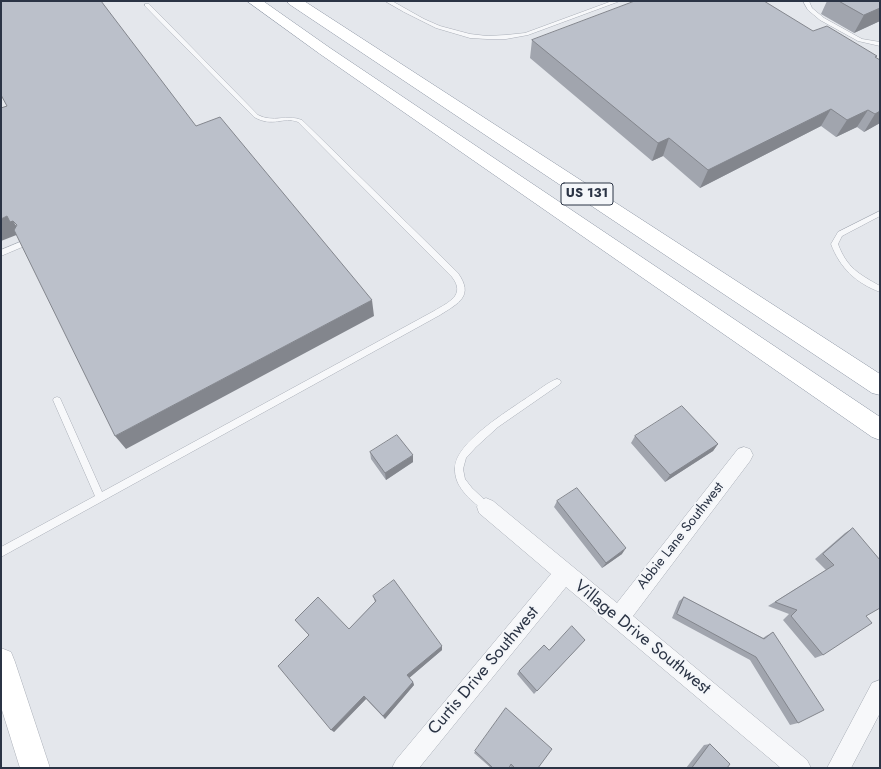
<!DOCTYPE html>
<html>
<head>
<meta charset="utf-8">
<style>
	body { margin:0 }
	#map { position:relative; width:881px; height:769px; overflow:hidden; background:#e4e7ec; font-family:Jost,sans-serif }
	canvas { display:block }
	.frame { position:absolute; inset:0; border:2px solid #2b3445; pointer-events:none }
</style>
</head>
<body>
<div id="map">
<canvas width="881" height="769"></canvas>
<div class="frame"></div>
</div>
<script>
const ctx = document.querySelector('canvas').getContext('2d');
ctx.lineJoin = 'round';
function trace(path, color, width, dash) { ctx.strokeStyle = color; ctx.lineWidth = width; ctx.lineCap = dash ? 'butt' : 'round'; ctx.setLineDash(dash || []); ctx.stroke(path); }
function paint(path, color) { ctx.fillStyle = color; ctx.fill(path, 'evenodd'); }
function label(font, color, halo, rows, align = 'center') {
  ctx.font = font + ' Jost,sans-serif'; ctx.lineWidth = 4; ctx.setLineDash([]); ctx.textBaseline = 'middle'; ctx.strokeStyle = halo; ctx.fillStyle = color; for (const [text, x, y, turn = 0] of rows) {
    ctx.save(); ctx.translate(x, y); ctx.rotate((+turn || 0) * Math.PI / 180); ctx.textAlign = isNaN(turn) ? turn : align; if (halo) ctx.strokeText(text, 0, 0); ctx.fillText(text, 0, 0); ctx.restore();
  }
}
const lane = new Path2D(`
	M 385,1 L 392,1 L 424,19 L 440,26 L 470,34 L 487,36 L 506,35 L 525,33 L 612,1 L 620,1 L 528,35 L 506,39 L 487,39 L 470,38 L 436,28 L 404,12 Z
	M 803,1 L 809,1 L 812,8 L 824,18 L 862,39 L 880,42 L 880,46 L 858,41 L 820,20 L 808,10 Z
	M 145,4 L 149,4 L 258,115 C 273,123 287,114 302,120 L 458,273 C 474,296 459,303 440,315 L 1,557 L 1,547 L 95,496 L 53,400 L 54,398 L 57,397 L 60,398 L 102,492 L 434,311 C 449,302 466,295 452,277 L 298,122 C 283,116 273,128 254,117 L 145,6 Z
	M 880,211 L 880,216 L 842,236 L 838,244 C 847,268 859,274 880,286 L 880,292 C 856,283 840,268 831,244 L 838,232 Z
	M 25,240 L 28,243 L 27,245 L 1,256 L 1,250 Z
	M 557,379 L 560,380 L 561,382 L 560,384 L 498,427 L 476,447 L 466,458 L 463,469 L 465,479 L 472,488 L 489,504 L 490,507 L 489,510 L 486,511 L 483,510 C 470,499 454,487 455,468 C 455,442 511,409 531,395 C 539,390 548,382 557,379 Z`);
const street = new Path2D(`
	M 744,447 L 750,449 L 753,455 L 750,461 L 633,616 L 807,760 L 811,768 L 781,768 L 566,587 L 419,768 L 392,768 L 396,760 L 551,574 L 479,513 L 477,507 L 479,501 L 486,498 L 493,501 L 617,603 L 738,449 Z
	M 880,680 L 880,713 L 851,768 L 827,768 L 872,683 Z`);
const secondary = new Path2D(`
	M 1,648 L 11,652 L 15,662 L 50,768 L 20,768 L 1,707 Z`);
const highway = new Path2D(`
	M 247,1 L 263,1 L 330,48 L 880,417 L 880,440 L 872,437 L 320,54 Z
	M 287,1 L 304,1 L 880,374 L 880,395 L 872,393 L 289,4 Z`);
trace(lane, '#a9aeb7', 1);
trace(street, '#a9aeb7', 1);
trace(secondary, '#a9aeb7', 1);
trace(highway, '#8b94a3', 1);
paint(lane, '#f7f8fa');
paint(street, '#f7f8fa');
paint(secondary, '#fff');
paint(highway, '#fff');
paint(new Path2D(`
	M 827,1 L 880,1 L 880,21 L 854,33 L 821,14 Z
	M 813,31 L 877,56 L 876,58 L 880,60 L 880,123 L 864,132 L 857,127 L 836,137 L 821,126 L 700,188 L 663,156 L 652,161 L 530,58 L 532,40 Z
	M 635,436 L 718,444 L 713,451 L 665,482 L 631,443 Z
	M 370,452 L 413,462 L 386,480 L 371,459 Z
	M 557,501 L 622,554 L 602,568 L 554,507 Z
	M 853,528 L 866,616 L 823,655 L 815,658 L 783,620 L 789,614 L 768,606 L 826,570 L 815,559 L 845,533 Z
	M 373,596 L 442,646 L 442,650 L 409,678 L 413,682 L 414,685 L 385,719 L 366,699 L 334,732 L 309,635 L 295,620 L 349,629 L 375,602 Z
	M 684,597 L 763,638 L 766,636 L 773,632 L 798,723 L 790,725 L 750,660 L 672,618 L 679,601 Z
	M 585,640 L 534,694 L 517,674 L 519,671 L 549,650 Z
	M 506,708 L 538,768 L 512,768 L 510,766 L 509,768 L 491,768 L 474,753 Z
	M 710,744 L 727,768 L 686,768 L 704,745 Z`), '#a1a5ae');
paint(new Path2D(`
	M 880,8 L 880,21 L 854,33 L 864,15 Z
	M 831,109 L 821,126 L 700,188 L 708,170 Z
	M 868,110 L 857,127 L 836,137 L 847,120 Z
	M 880,111 L 880,123 L 864,132 L 875,114 Z
	M 669,138 L 663,156 L 652,161 L 658,143 Z
	M 7,216 L 13,221 L 25,239 L 19,234 L 1,241 L 1,219 Z
	M 372,300 L 374,316 L 126,449 L 115,436 Z
	M 718,444 L 713,451 L 665,482 L 670,475 Z
	M 413,455 L 413,462 L 386,480 L 385,473 Z
	M 626,548 L 622,554 L 602,568 L 606,563 Z
	M 442,646 L 442,650 L 408,679 L 407,675 Z
	M 413,682 L 414,685 L 385,719 L 383,716 Z
	M 364,696 L 366,699 L 334,732 L 331,730 Z`), '#83868d');
const building = new Path2D(`
	M 1,1 L 101,1 L 196,126 L 220,117 L 372,300 L 115,436 L 14,230 L 17,225 L 13,221 L 10,222 L 7,216 L 1,219 L 1,108 L 7,106 L 1,95 Z
	M 635,1 L 764,1 L 813,31 L 827,26 L 877,56 L 875,57 L 880,60 L 880,111 L 875,114 L 868,110 L 847,120 L 831,109 L 708,170 L 669,138 L 658,143 L 532,40 Z
	M 839,1 L 880,1 L 880,8 L 864,15 Z
	M 682,406 L 718,444 L 670,475 L 635,436 Z
	M 397,435 L 413,455 L 385,473 L 370,452 Z
	M 577,488 L 626,548 L 606,563 L 557,501 Z
	M 853,528 L 880,560 L 880,608 L 866,616 L 872,623 L 823,655 L 791,616 L 797,610 L 775,602 L 834,565 L 823,554 Z
	M 394,580 L 442,646 L 407,675 L 413,682 L 383,716 L 364,696 L 331,730 L 278,666 L 309,635 L 295,620 L 318,597 L 349,629 L 376,601 L 373,596 Z
	M 684,597 L 764,639 L 773,632 L 824,710 L 798,723 L 756,657 L 677,614 Z
	M 572,626 L 585,640 L 537,691 L 519,671 L 544,645 L 549,650 Z
	M 506,708 L 552,749 L 538,768 L 515,768 L 511,764 L 509,768 L 493,768 L 475,751 Z
	M 710,744 L 730,764 L 727,768 L 692,768 Z`);
paint(building, '#bbc0ca');
trace(building, '#83868d', 1);
for (const [x, y, w] of [
	[587,194,52]
]) { const box = new Path2D(); box.roundRect(x - w / 2, y - 11, w, 22, 3); ctx.fillStyle = '#f4f6f9'; ctx.fill(box); trace(box, '#2b3445', 1); }
label('bold 13px', '#2b3445', null, [
	["US 131",587,194]
]);
label('14px', '#2b3445', '#f4f6f9', [
	["Abbie Lane Southwest",681,536,-52]
]);
label('17px', '#2b3445', '#f4f6f9', [
	["Village Drive Southwest",642,638,39],
	["Curtis Drive Southwest",484,671,-50]
]);
</script>
</body>
</html>
